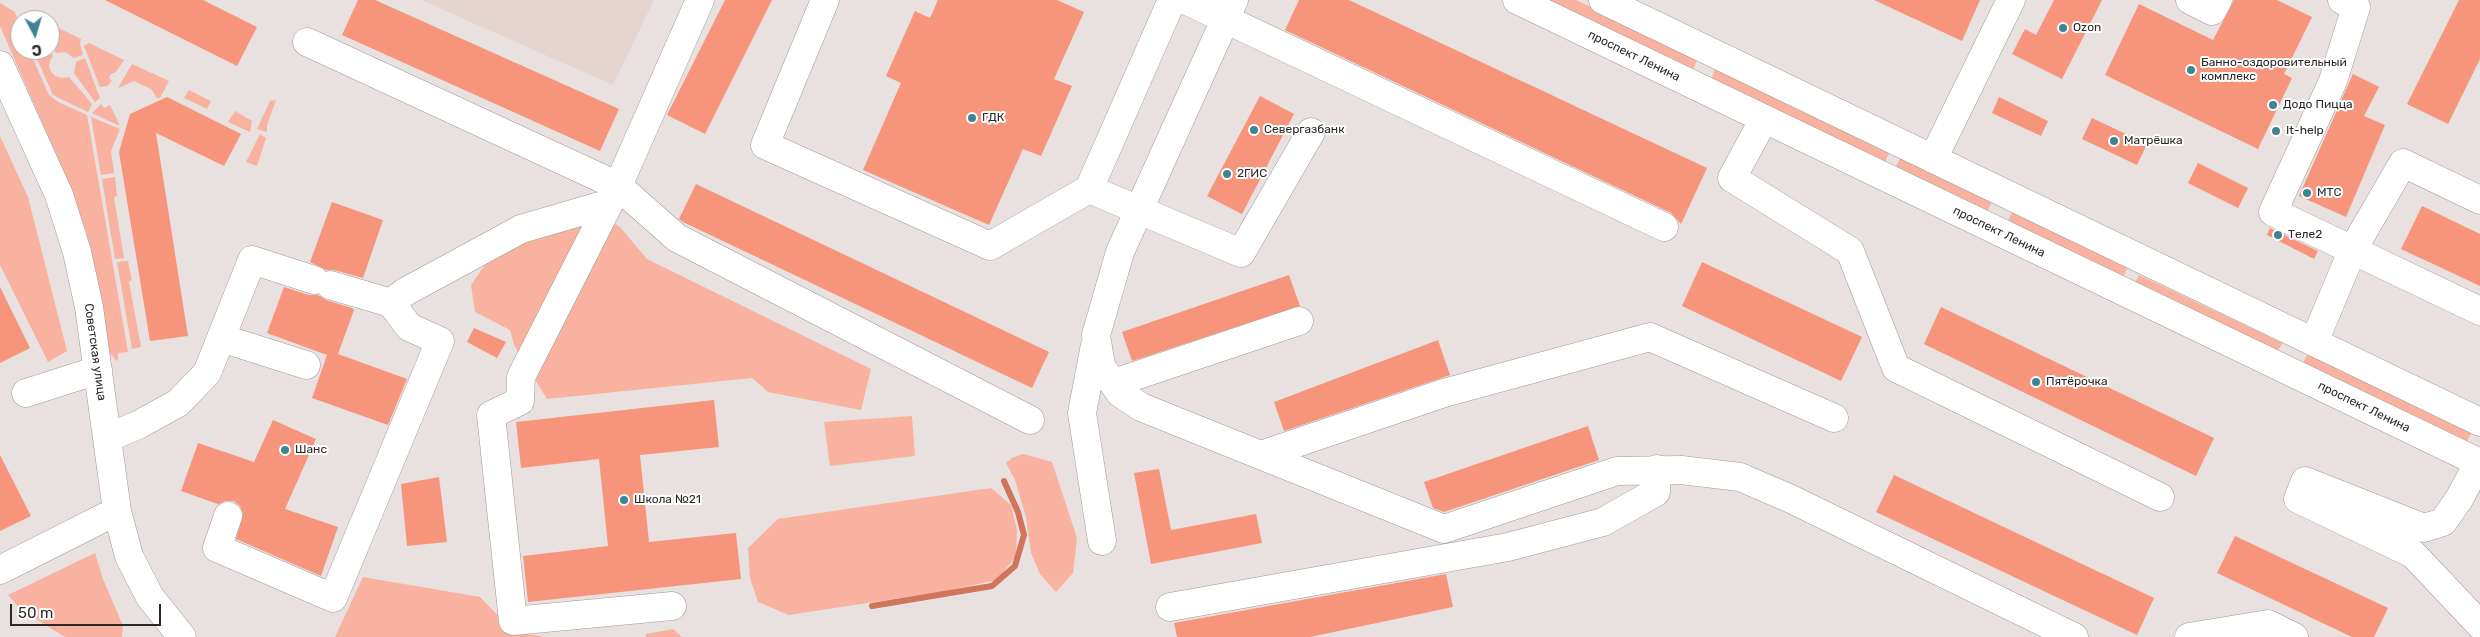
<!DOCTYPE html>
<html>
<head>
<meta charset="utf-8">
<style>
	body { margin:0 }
	#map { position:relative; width:2480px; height:637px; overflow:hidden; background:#e9e1df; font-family:Rubik,sans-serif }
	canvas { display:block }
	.north { position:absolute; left:10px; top:10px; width:50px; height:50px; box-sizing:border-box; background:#fff; border:1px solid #aaa9a9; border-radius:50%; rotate:174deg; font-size:14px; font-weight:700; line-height:20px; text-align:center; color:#2b2828 }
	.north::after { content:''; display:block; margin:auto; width:18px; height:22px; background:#408393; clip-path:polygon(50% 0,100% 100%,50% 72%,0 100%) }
	.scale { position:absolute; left:10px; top:604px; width:151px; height:22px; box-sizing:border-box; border:2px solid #2b2828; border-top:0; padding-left:6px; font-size:15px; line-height:18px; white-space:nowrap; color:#2b2828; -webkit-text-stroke:4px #fff; paint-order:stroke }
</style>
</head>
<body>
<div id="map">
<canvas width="2480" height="637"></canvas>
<div class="north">С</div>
<div class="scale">50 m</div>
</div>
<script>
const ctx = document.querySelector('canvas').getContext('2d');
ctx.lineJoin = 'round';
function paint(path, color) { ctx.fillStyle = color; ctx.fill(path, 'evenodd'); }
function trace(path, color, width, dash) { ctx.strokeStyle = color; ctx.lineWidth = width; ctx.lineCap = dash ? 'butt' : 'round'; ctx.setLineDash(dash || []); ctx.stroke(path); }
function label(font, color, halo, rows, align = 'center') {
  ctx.font = font + ' Rubik,sans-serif'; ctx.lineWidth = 4; ctx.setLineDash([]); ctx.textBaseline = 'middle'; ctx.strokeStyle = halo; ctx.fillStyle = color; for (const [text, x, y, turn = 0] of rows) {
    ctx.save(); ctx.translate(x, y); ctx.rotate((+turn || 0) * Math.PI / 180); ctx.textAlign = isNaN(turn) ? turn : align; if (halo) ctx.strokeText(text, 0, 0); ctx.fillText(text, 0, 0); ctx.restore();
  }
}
paint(new Path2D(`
	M 421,0 L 654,0 L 613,85 Z`), '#e5d5d0');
paint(new Path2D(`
	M 1544,0 L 1576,0 L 1698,58 L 1692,71 Z
	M 0,3 L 15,12 L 20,29 L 20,50 L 29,50 L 49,95 L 58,102 L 87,115 L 128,352 L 118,353 L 118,359 L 116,361 L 112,355 L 107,356 L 86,231 L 58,159 L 0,26 Z
	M 50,24 L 81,39 L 80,44 L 83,55 L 73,58 L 66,52 L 56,53 L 50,40 Z
	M 89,43 L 124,60 L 116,72 L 111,74 L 109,78 L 112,81 L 107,86 L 100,87 L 84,46 Z
	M 33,50 L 49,50 L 53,56 C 43,69 55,81 69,77 L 92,104 L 88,112 L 53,95 Z
	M 85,58 L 100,98 L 95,102 L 74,73 L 76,62 Z
	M 132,64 L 169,81 L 160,98 L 157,98 L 151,89 L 134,81 L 118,88 Z
	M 1716,68 L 1890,151 L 1885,162 L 1711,79 Z
	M 189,90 L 211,101 L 207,109 L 184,98 Z
	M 276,100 L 267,125 L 267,132 L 257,129 L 270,101 Z
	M 101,104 L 104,108 L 110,105 L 120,126 L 92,113 Z
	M 235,111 L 252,121 L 250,132 L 228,122 Z
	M 91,117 L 120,129 L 111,151 L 114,173 L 101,175 Z
	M 260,134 L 266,138 L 257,166 L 246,162 Z
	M 0,136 L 28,197 L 67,351 L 48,362 L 0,265 Z
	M 1901,157 L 1992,202 L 1986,213 L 1895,168 Z
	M 115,177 L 117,196 L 114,197 L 124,258 L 115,259 L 102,179 Z
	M 2012,212 L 2128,266 L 2123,278 L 2007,223 Z
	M 610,220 L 620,227 L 647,259 L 871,369 L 861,410 L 768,392 L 752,378 L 547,399 L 514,345 L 510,330 L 475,312 L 471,285 L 493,253 L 521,235 Z
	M 128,261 L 132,280 L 129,282 L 141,347 L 132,349 L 117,262 Z
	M 2139,275 L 2282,343 L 2276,355 L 2133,286 Z
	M 2308,354 L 2471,433 L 2466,444 L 2302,364 Z
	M 912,416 L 915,456 L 830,466 L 824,422 Z
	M 1023,454 L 1052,462 L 1077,538 L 1073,573 L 1056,592 L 1040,574 L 1031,553 L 1026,517 L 1015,480 L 1006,463 L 1012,458 Z
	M 991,488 L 1011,505 L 1017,530 L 1016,556 L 997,580 L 946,591 L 789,615 L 758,602 L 750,578 L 748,548 L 778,519 Z
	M 95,553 L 103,579 L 123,626 L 122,637 L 65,637 L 21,610 L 8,595 Z
	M 363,577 L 480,597 L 514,632 L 546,637 L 335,637 Z
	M 673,629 L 682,637 L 646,637 L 646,634 Z`), '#f8b29f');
trace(new Path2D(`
	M 872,606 L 992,586 L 1015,566 L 1024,535 L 1018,512 L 1004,481`), '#d0745c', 6);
paint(new Path2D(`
	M 105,0 L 203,0 L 257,27 L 237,66 Z
	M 358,0 L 375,0 L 619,109 L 600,151 L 342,35 Z
	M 725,0 L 772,0 L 705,134 L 667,115 Z
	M 938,0 L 1057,0 L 1084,12 L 1054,79 L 1072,86 L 1041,156 L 1023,149 L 989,225 L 863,170 L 901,83 L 886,76 L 915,11 L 930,18 Z
	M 1299,0 L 1349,0 L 1707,168 L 1681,224 L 1671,213 L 1285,30 Z
	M 1874,0 L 1980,0 L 1962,41 Z
	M 2054,0 L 2102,0 L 2062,79 L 2012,54 L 2025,29 L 2036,35 Z
	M 2234,0 L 2277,0 L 2312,17 L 2284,74 L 2292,78 L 2258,149 L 2105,75 L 2139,4 L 2213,40 Z
	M 2459,0 L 2480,0 L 2480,59 L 2448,124 L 2407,104 Z
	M 2353,74 L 2379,87 L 2364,116 L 2385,125 L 2346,217 L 2299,196 Z
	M 1260,96 L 1294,114 L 1242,214 L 1207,196 Z
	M 167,97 L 241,134 L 224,166 L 156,133 L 188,336 L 150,341 L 119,152 L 130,114 Z
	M 1999,97 L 2048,121 L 2041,136 L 1992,113 Z
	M 2092,118 L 2147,144 L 2137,165 L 2082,139 Z
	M 2198,163 L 2248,188 L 2238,208 L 2188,183 Z
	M 696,184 L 1049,352 L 1032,388 L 683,222 L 679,219 Z
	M 332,202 L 383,220 L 363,278 L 334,270 L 326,270 L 310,262 Z
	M 2422,206 L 2480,234 L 2480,286 L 2401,249 Z
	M 2270,228 L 2318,251 L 2314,259 L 2267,235 Z
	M 1702,262 L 1862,337 L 1841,381 L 1682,306 Z
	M 1289,275 L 1300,306 L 1132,361 L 1122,332 Z
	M 0,287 L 30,348 L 0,363 Z
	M 284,287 L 309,295 L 318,295 L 326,300 L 352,308 L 354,310 L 338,354 L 407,379 L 388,425 L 312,398 L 327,355 L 267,333 Z
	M 1941,307 L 2214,438 L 2196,476 L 1924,344 Z
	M 474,328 L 506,342 L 497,358 L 467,342 Z
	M 1438,340 L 1450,375 L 1284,431 L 1274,402 Z
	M 714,400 L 719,447 L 640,455 L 649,542 L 736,533 L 741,579 L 528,602 L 523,556 L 608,546 L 599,459 L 521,468 L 516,422 Z
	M 273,420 L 316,439 L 285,509 L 338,527 L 321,576 L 236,539 L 243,514 L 240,506 L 234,501 L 226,501 L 218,504 L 181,491 L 198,443 L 254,462 Z
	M 1588,426 L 1599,460 L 1444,512 L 1433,508 L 1424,482 Z
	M 0,455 L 31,516 L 0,531 Z
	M 1159,469 L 1171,530 L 1256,514 L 1262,543 L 1151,564 L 1134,473 Z
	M 1894,475 L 2154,598 L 2137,635 L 1876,512 Z
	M 439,477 L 447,542 L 407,546 L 401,484 Z
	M 2235,536 L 2388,608 L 2374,637 L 2352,637 L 2217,573 Z
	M 1446,574 L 1453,607 L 1310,637 L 1177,637 L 1174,623 Z`), '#f6957c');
const minor = new Path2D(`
	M 825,0 L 765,145 L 990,246 L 1089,189 L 1172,0
	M 1185,0 L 1664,227
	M 1234,0 L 1120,252 L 1096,335 L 1101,366 L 1120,393 L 1141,407 L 1444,529 L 1617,471 L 1681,470 L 1740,477 L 1791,499 L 2074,637
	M 2190,0 L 2212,11 L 2218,0
	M 2342,0 L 2356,7 L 2333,81 L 2273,212 L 2480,311
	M 307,42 L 618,186 L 677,238 L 1030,420
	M 0,65 L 59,195 L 77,252 L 89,307 L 117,511 L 129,556 L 150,597 L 182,637
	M 1764,119 L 1732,178 L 1850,251 L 1896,368 L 2160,497
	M 1933,159 L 2011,0
	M 1089,189 L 1241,253 L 1311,132
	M 391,303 L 405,292 L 521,229 L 607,204
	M 221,338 L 306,365
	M 2314,342 L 2353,249 L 2403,163 L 2480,200
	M 1095,345 L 1082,413 L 1102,541
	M 1114,383 L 1299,321
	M 26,393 L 98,370
	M 107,438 L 138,425 L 178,403 L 207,373 L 252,260 L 314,280
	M 1261,455 L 1444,393 L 1650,337 L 1834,418
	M 2479,462 L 2459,499 L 2443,522 L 2424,528 L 2305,481 L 2298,499 L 2413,554 L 2480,625
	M 228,516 L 217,548 L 333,598 L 440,341 L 409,327 L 391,303 L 330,285
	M 0,570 L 117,511
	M 672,606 L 513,621 L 491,415 L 520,401 L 521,377 L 618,186 L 700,0
	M 1170,607 L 1508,547 L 1603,522 L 1656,492 L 1657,469
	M 2189,637 L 2268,624 L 2294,637`);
const major = new Path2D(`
	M 1517,0 L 2480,463
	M 1603,0 L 2480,422`);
trace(minor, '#a09997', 29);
trace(major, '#a09997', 29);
trace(minor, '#fff', 28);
trace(major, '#fff', 28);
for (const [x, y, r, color] of [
	[2063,28,5,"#408393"],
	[2191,70,5,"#408393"],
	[2273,105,5,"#408393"],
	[972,118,5,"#408393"],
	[1254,130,5,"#408393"],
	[2276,131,5,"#408393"],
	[2114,141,5,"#408393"],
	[1227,174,5,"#408393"],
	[2307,193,5,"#408393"],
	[2278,235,5,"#408393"],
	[2036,382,5,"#408393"],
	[285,450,5,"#408393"],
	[624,500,5,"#408393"]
]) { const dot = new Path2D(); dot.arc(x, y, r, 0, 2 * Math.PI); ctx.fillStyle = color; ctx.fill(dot); trace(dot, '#fff', 2); }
label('12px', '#2b2828', '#fff', [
	["Ozon",2073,28],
	["Банно-оздоровительный",2201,63],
	["комплекс",2201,77],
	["Додо Пицца",2283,105],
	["ГДК",982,118],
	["Севергазбанк",1264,130],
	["It-help",2286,131],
	["Матрёшка",2124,141],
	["2ГИС",1237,174],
	["МТС",2317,193],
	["Теле2",2288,235],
	["Пятёрочка",2046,382],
	["Шанс",295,450],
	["Школа №21",634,500]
], 'left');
label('12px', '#2b2828', '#fff', [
	["проспект Ленина",1634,56,26],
	["проспект Ленина",1999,232,26],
	["Советская улица",95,352,82],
	["проспект Ленина",2364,407,26]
]);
</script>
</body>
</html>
